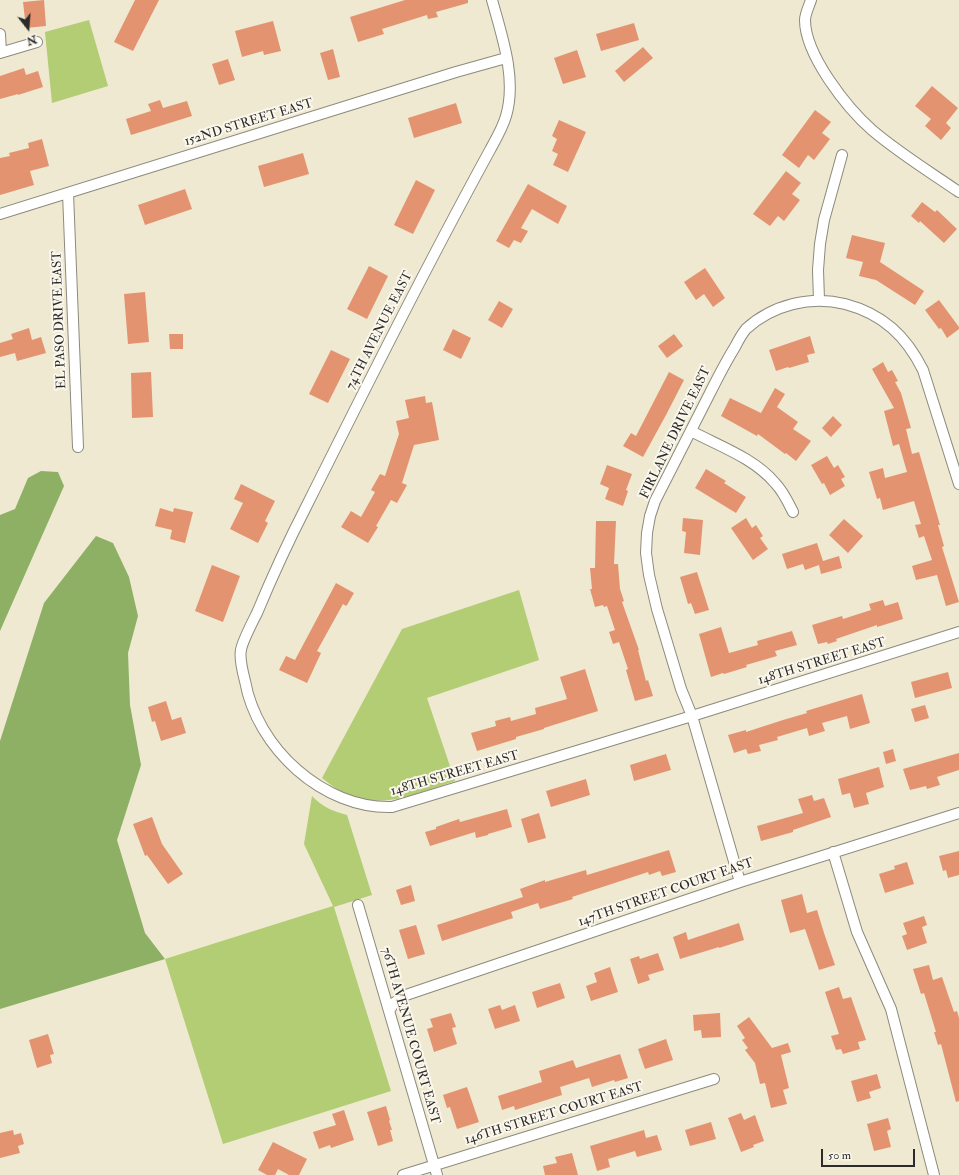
<!DOCTYPE html>
<html>
<head>
<meta charset="utf-8">
<style>
	body { margin:0 }
	#map { position:relative; width:959px; height:1175px; overflow:hidden; background:#eee9d0; font-family:"IM FELL Double Pica",serif }
	canvas { display:block }
	.north { position:absolute; left:8px; top:8px; width:40px; height:40px; -webkit-text-stroke:3px #fbf7ec; paint-order:stroke; rotate:163deg; font-size:11px; font-weight:700; line-height:16px; text-align:center; color:#2b2b2b }
	.north::after { content:''; display:block; margin:auto; width:14px; height:18px; background:#2b2b2b; clip-path:polygon(50% 0,100% 100%,50% 72%,0 100%) }
	.scale { position:absolute; left:821px; top:1149px; width:94px; height:18px; box-sizing:border-box; border:2px solid #2b2b2b; border-top:0; padding-left:5px; font-size:12px; line-height:14px; white-space:nowrap; color:#2b2b2b; -webkit-text-stroke:3px #fbf7ec; paint-order:stroke }
</style>
</head>
<body>
<div id="map">
<canvas width="959" height="1175"></canvas>
<div class="north">N</div>
<div class="scale">50 m</div>
</div>
<script>
const ctx = document.querySelector('canvas').getContext('2d');
ctx.lineJoin = 'round';
function paint(path, color) { ctx.fillStyle = color; ctx.fill(path, 'evenodd'); }
function trace(path, color, width, dash) { ctx.strokeStyle = color; ctx.lineWidth = width; ctx.lineCap = dash ? 'butt' : 'round'; ctx.setLineDash(dash || []); ctx.stroke(path); }
function label(font, color, halo, rows, align = 'center') {
  ctx.font = font + ' "IM FELL Double Pica",serif'; ctx.lineWidth = 4; ctx.setLineDash([]); ctx.textBaseline = 'middle'; ctx.strokeStyle = halo; ctx.fillStyle = color; for (const [text, x, y, turn = 0] of rows) {
    ctx.save(); ctx.translate(x, y); ctx.rotate((+turn || 0) * Math.PI / 180); ctx.textAlign = isNaN(turn) ? turn : align; if (halo) ctx.strokeText(text, 0, 0); ctx.fillText(text, 0, 0); ctx.restore();
  }
}
paint(new Path2D(`
	M 89,20 L 108,86 L 52,103 L 45,32 Z
	M 519,590 L 539,660 L 427,698 L 455,781 C 418,793 376,813 340,791 C 334,787 328,783 322,778 L 402,629 Z
	M 312,796 C 322,807 333,811 347,815 L 372,895 L 334,907 L 391,1091 L 223,1144 L 165,959 L 333,906 L 304,844 Z`), '#b2cd73');
paint(new Path2D(`
	M 41,471 L 58,472 L 64,486 L 0,631 L 0,515 L 15,509 L 28,478 Z
	M 96,536 L 113,543 L 129,577 L 138,616 L 128,653 L 130,705 L 141,765 L 117,840 L 145,933 L 165,959 L 0,1009 L 0,741 L 44,603 Z`), '#8db065');
paint(new Path2D(`
	M 44,0 L 46,26 L 26,28 L 23,2 Z
	M 135,0 L 159,0 L 133,51 L 114,42 Z
	M 405,0 L 468,0 L 468,3 L 436,12 L 438,17 L 428,19 L 427,15 L 382,29 L 384,34 L 358,42 L 350,17 Z
	M 273,21 L 281,51 L 264,55 L 263,51 L 242,57 L 235,31 Z
	M 634,23 L 639,40 L 601,51 L 596,34 Z
	M 643,47 L 653,58 L 624,82 L 615,71 Z
	M 333,49 L 340,77 L 328,80 L 320,53 Z
	M 577,50 L 586,77 L 563,84 L 554,58 Z
	M 228,59 L 235,80 L 219,85 L 212,64 Z
	M 24,68 L 26,75 L 38,71 L 43,87 L 18,95 L 18,94 L 0,99 L 0,76 Z
	M 932,86 L 958,108 L 946,123 L 951,128 L 941,140 L 925,126 L 931,119 L 915,106 Z
	M 160,100 L 163,108 L 187,101 L 192,116 L 131,135 L 126,119 L 151,111 L 148,104 Z
	M 456,103 L 462,123 L 414,138 L 408,118 Z
	M 815,110 L 831,122 L 822,133 L 830,139 L 814,160 L 808,155 L 799,168 L 782,155 Z
	M 559,120 L 586,132 L 568,172 L 553,165 L 558,154 L 552,151 L 557,139 L 552,136 Z
	M 42,139 L 49,166 L 30,171 L 34,185 L 0,195 L 0,158 L 10,156 L 9,153 L 29,148 L 28,143 Z
	M 303,153 L 309,174 L 264,187 L 258,166 Z
	M 786,171 L 801,183 L 792,194 L 800,200 L 784,221 L 778,216 L 770,226 L 753,214 Z
	M 416,180 L 435,190 L 413,234 L 394,225 Z
	M 528,184 L 567,206 L 558,224 L 532,209 L 521,228 L 528,231 L 521,243 L 514,240 L 509,248 L 496,241 Z
	M 185,189 L 192,209 L 145,225 L 138,205 Z
	M 922,202 L 935,212 L 937,210 L 957,229 L 944,243 L 920,221 L 919,223 L 911,216 Z
	M 852,235 L 885,243 L 880,262 L 924,291 L 915,305 L 876,280 L 859,276 L 863,262 L 846,258 Z
	M 369,266 L 388,276 L 367,319 L 347,309 Z
	M 705,268 L 725,298 L 713,307 L 704,294 L 696,300 L 684,282 Z
	M 145,292 L 149,342 L 128,344 L 124,294 Z
	M 939,300 L 959,327 L 959,329 L 947,338 L 941,328 L 939,329 L 925,310 Z
	M 499,301 L 513,309 L 502,328 L 488,320 Z
	M 29,328 L 32,340 L 41,337 L 46,353 L 17,361 L 15,353 L 0,357 L 0,343 L 13,339 L 11,334 Z
	M 453,329 L 471,338 L 461,359 L 443,350 Z
	M 169,334 L 183,334 L 183,349 L 170,349 Z
	M 674,334 L 683,346 L 667,358 L 658,346 Z
	M 810,336 L 815,353 L 807,355 L 809,362 L 789,368 L 788,367 L 776,371 L 769,350 Z
	M 331,350 L 350,359 L 328,403 L 309,394 Z
	M 883,362 L 888,372 L 892,370 L 898,381 L 895,382 L 901,393 L 911,428 L 906,429 L 912,454 L 919,452 L 940,525 L 938,525 L 944,546 L 942,547 L 959,602 L 946,606 L 937,575 L 916,580 L 912,566 L 932,560 L 924,536 L 919,538 L 915,525 L 921,524 L 914,501 L 883,510 L 880,498 L 877,499 L 869,472 L 883,468 L 885,478 L 907,472 L 899,444 L 893,446 L 884,411 L 894,408 L 872,369 Z
	M 151,372 L 153,417 L 132,418 L 131,373 Z
	M 669,372 L 684,380 L 666,415 L 643,457 L 623,446 L 631,433 L 636,436 Z
	M 775,388 L 785,394 L 777,407 L 798,422 L 793,429 L 811,441 L 796,461 L 786,453 L 785,454 L 758,434 L 757,436 L 721,416 L 730,398 L 761,413 Z
	M 425,396 L 426,403 L 432,402 L 439,440 L 414,445 L 402,483 L 407,485 L 397,503 L 391,500 L 376,526 L 378,527 L 368,543 L 341,527 L 351,511 L 361,517 L 375,492 L 371,490 L 380,474 L 385,476 L 399,434 L 396,421 L 409,418 L 405,400 Z
	M 833,416 L 842,425 L 831,437 L 822,428 Z
	M 827,456 L 834,468 L 838,465 L 845,477 L 841,479 L 845,486 L 830,495 L 824,483 L 822,484 L 811,465 Z
	M 607,465 L 632,474 L 626,490 L 628,491 L 623,506 L 605,499 L 609,488 L 600,484 Z
	M 706,469 L 726,481 L 724,483 L 746,497 L 736,513 L 695,488 Z
	M 241,484 L 275,501 L 265,521 L 268,523 L 258,543 L 230,529 L 243,503 L 234,499 Z
	M 160,508 L 173,512 L 174,508 L 193,512 L 185,543 L 170,539 L 172,530 L 155,526 Z
	M 683,518 L 703,520 L 700,555 L 684,553 L 686,532 L 682,531 Z
	M 746,518 L 752,528 L 756,525 L 763,536 L 760,538 L 768,549 L 753,560 L 731,528 Z
	M 844,519 L 863,536 L 848,553 L 829,535 Z
	M 596,521 L 616,521 L 614,564 L 618,564 L 620,589 L 624,601 L 622,602 L 639,650 L 638,650 L 646,681 L 648,680 L 653,696 L 635,701 L 626,670 L 628,669 L 619,642 L 613,644 L 609,632 L 615,630 L 607,606 L 604,607 L 603,605 L 595,607 L 590,589 L 592,589 L 590,568 L 595,568 Z
	M 817,543 L 823,561 L 839,556 L 842,568 L 821,574 L 819,565 L 805,570 L 803,564 L 787,569 L 782,554 Z
	M 212,565 L 240,576 L 223,622 L 195,611 Z
	M 697,572 L 709,610 L 695,614 L 691,603 L 688,604 L 680,577 Z
	M 336,583 L 354,593 L 347,605 L 346,606 L 343,604 L 317,651 L 321,653 L 307,683 L 279,670 L 286,656 L 295,660 Z
	M 883,600 L 885,606 L 898,602 L 903,619 L 877,627 L 877,625 L 836,639 L 837,641 L 828,644 L 827,642 L 818,644 L 812,625 L 842,616 L 843,619 L 871,610 L 869,604 Z
	M 721,627 L 729,653 L 758,645 L 757,641 L 792,631 L 797,645 L 775,651 L 777,656 L 746,665 L 747,667 L 724,674 L 723,673 L 711,677 L 699,634 Z
	M 585,669 L 598,711 L 544,728 L 544,729 L 516,737 L 516,739 L 477,751 L 471,733 L 496,726 L 495,721 L 510,717 L 511,721 L 536,714 L 535,708 L 567,699 L 560,677 Z
	M 948,672 L 952,688 L 915,698 L 911,682 Z
	M 862,694 L 870,723 L 850,729 L 847,716 L 822,723 L 825,731 L 809,736 L 807,728 L 777,737 L 778,740 L 759,745 L 761,751 L 748,754 L 746,749 L 734,753 L 728,735 L 746,730 L 746,732 L 783,720 L 807,713 L 806,711 Z
	M 166,701 L 172,720 L 181,717 L 186,733 L 161,741 L 155,721 L 152,722 L 148,707 Z
	M 925,705 L 929,718 L 915,722 L 911,709 Z
	M 893,749 L 896,761 L 886,764 L 883,752 Z
	M 959,753 L 959,770 L 937,777 L 940,785 L 927,789 L 926,786 L 910,790 L 903,769 Z
	M 666,754 L 671,770 L 634,781 L 630,765 Z
	M 879,767 L 884,787 L 866,793 L 869,804 L 854,808 L 850,793 L 842,795 L 838,779 Z
	M 586,779 L 590,795 L 551,807 L 546,791 Z
	M 812,795 L 814,801 L 824,798 L 831,817 L 793,830 L 793,832 L 761,841 L 757,826 L 803,813 L 798,799 Z
	M 507,809 L 512,827 L 488,834 L 488,835 L 476,838 L 475,832 L 430,846 L 425,832 L 436,829 L 436,827 L 459,819 L 460,822 Z
	M 539,813 L 546,838 L 528,843 L 521,819 Z
	M 152,817 L 162,844 L 183,874 L 168,884 L 147,855 L 145,856 L 133,824 Z
	M 669,850 L 676,872 L 662,876 L 660,871 L 649,875 L 648,872 L 572,897 L 573,899 L 540,909 L 538,903 L 511,912 L 513,918 L 442,941 L 437,925 L 523,897 L 520,889 L 545,880 L 545,882 L 586,870 L 587,875 Z
	M 959,851 L 959,875 L 948,878 L 946,870 L 943,871 L 939,856 Z
	M 907,862 L 914,884 L 885,893 L 879,874 L 895,869 L 894,866 Z
	M 411,885 L 415,901 L 401,905 L 396,890 Z
	M 802,894 L 807,913 L 817,910 L 824,933 L 835,965 L 819,970 L 805,929 L 790,933 L 781,900 Z
	M 924,916 L 927,925 L 922,927 L 927,943 L 907,950 L 902,936 L 907,934 L 903,923 Z
	M 739,923 L 744,940 L 719,948 L 719,947 L 680,959 L 673,937 L 686,932 L 688,940 Z
	M 416,925 L 425,954 L 408,959 L 399,930 Z
	M 658,953 L 664,970 L 648,975 L 650,980 L 638,984 L 630,959 L 639,956 L 640,959 Z
	M 929,965 L 933,980 L 942,977 L 954,1012 L 957,1011 L 959,1018 L 959,1101 L 956,1102 L 941,1044 L 938,1045 L 934,1032 L 936,1032 L 924,993 L 921,994 L 913,969 Z
	M 610,967 L 618,992 L 591,1001 L 586,986 L 597,982 L 594,973 Z
	M 560,983 L 565,998 L 537,1008 L 532,992 Z
	M 839,987 L 843,999 L 851,997 L 866,1040 L 858,1042 L 860,1049 L 843,1054 L 841,1049 L 836,1050 L 831,1036 L 839,1034 L 825,992 Z
	M 500,1005 L 502,1010 L 515,1005 L 520,1021 L 495,1029 L 488,1009 Z
	M 451,1013 L 456,1027 L 452,1028 L 457,1044 L 434,1052 L 427,1029 L 433,1027 L 430,1019 Z
	M 720,1013 L 721,1037 L 702,1038 L 701,1030 L 694,1031 L 693,1015 Z
	M 749,1017 L 772,1048 L 788,1043 L 791,1052 L 781,1055 L 789,1088 L 783,1090 L 787,1104 L 771,1108 L 765,1083 L 760,1084 L 755,1063 L 745,1050 L 748,1048 L 742,1040 L 745,1038 L 737,1026 Z
	M 48,1034 L 54,1054 L 50,1055 L 52,1063 L 37,1068 L 29,1040 Z
	M 666,1039 L 673,1060 L 645,1069 L 638,1049 Z
	M 620,1054 L 628,1078 L 615,1082 L 614,1080 L 592,1087 L 589,1078 L 560,1087 L 562,1095 L 515,1110 L 514,1106 L 502,1110 L 498,1096 L 542,1082 L 539,1071 L 573,1060 L 576,1068 Z
	M 877,1074 L 881,1088 L 869,1092 L 871,1098 L 857,1102 L 851,1081 Z
	M 467,1087 L 479,1122 L 457,1129 L 450,1107 L 447,1108 L 443,1095 Z
	M 386,1106 L 390,1120 L 389,1121 L 392,1130 L 390,1130 L 393,1141 L 378,1146 L 367,1112 Z
	M 344,1110 L 354,1140 L 331,1148 L 330,1145 L 319,1149 L 313,1132 L 336,1125 L 332,1114 Z
	M 741,1113 L 744,1120 L 755,1115 L 764,1141 L 753,1145 L 754,1147 L 741,1152 L 728,1118 Z
	M 888,1118 L 891,1129 L 887,1131 L 891,1147 L 874,1151 L 867,1124 Z
	M 711,1122 L 716,1139 L 690,1146 L 685,1130 Z
	M 13,1130 L 14,1135 L 21,1133 L 24,1144 L 18,1146 L 20,1153 L 0,1158 L 0,1133 Z
	M 644,1130 L 646,1138 L 657,1135 L 662,1150 L 637,1157 L 635,1151 L 608,1159 L 610,1167 L 597,1171 L 590,1146 Z
	M 273,1142 L 307,1159 L 299,1175 L 289,1175 L 278,1169 L 275,1175 L 267,1175 L 258,1170 Z
	M 572,1153 L 578,1175 L 545,1175 L 543,1166 L 557,1163 L 555,1157 Z`), '#e49371');
const street = new Path2D(`
	M 492,0 C 502,36 517,79 506,116 C 503,127 496,139 490,150 C 426,267 366,387 306,507 C 288,542 272,577 257,613 C 253,621 242,642 241,650 C 239,658 243,673 245,681 C 257,748 323,809 392,807 L 692,716 L 959,632
	M 811,0 C 809,6 805,14 805,20 C 805,55 847,108 872,130 C 899,153 930,172 959,192
	M 0,34 L 1,52
	M 0,53 L 37,42
	M 68,193 L 78,447
	M 0,214 L 456,72 L 506,58
	M 819,300 L 818,270 L 820,244 L 824,220 L 842,155
	M 691,431 C 719,446 754,458 775,483 C 783,491 788,502 793,512
	M 833,852 L 857,932 L 891,1009 L 934,1175
	M 740,882 L 692,716 L 681,689 L 657,609 L 649,575 L 646,553 L 647,533 L 650,516 L 655,501 C 673,466 691,430 709,395 C 717,379 725,363 735,347 C 738,341 742,334 746,329 C 772,305 811,295 845,304 C 883,314 906,336 923,370 L 959,484
	M 358,905 L 437,1175
	M 389,1011 L 394,1003 L 406,995 L 740,882 L 959,813
	M 403,1175 L 714,1079`);
trace(street, '#8c8a7e', 12);
trace(street, '#fff', 10);
label('13px', '#2b2b2b', '#fbf7ec', [
	["152ND STREET EAST",249,123,-17],
	["EL PASO DRIVE EAST",60,320,-92],
	["74TH AVENUE EAST",380,331,-63],
	["FIRLANE DRIVE EAST",676,433,-64],
	["148TH STREET EAST",822,662,-17],
	["148TH STREET EAST",455,774,-16],
	["147TH STREET COURT EAST",666,893,-19],
	["76TH AVENUE COURT EAST",410,1036,74],
	["146TH STREET COURT EAST",554,1114,-17]
]);
</script>
</body>
</html>
